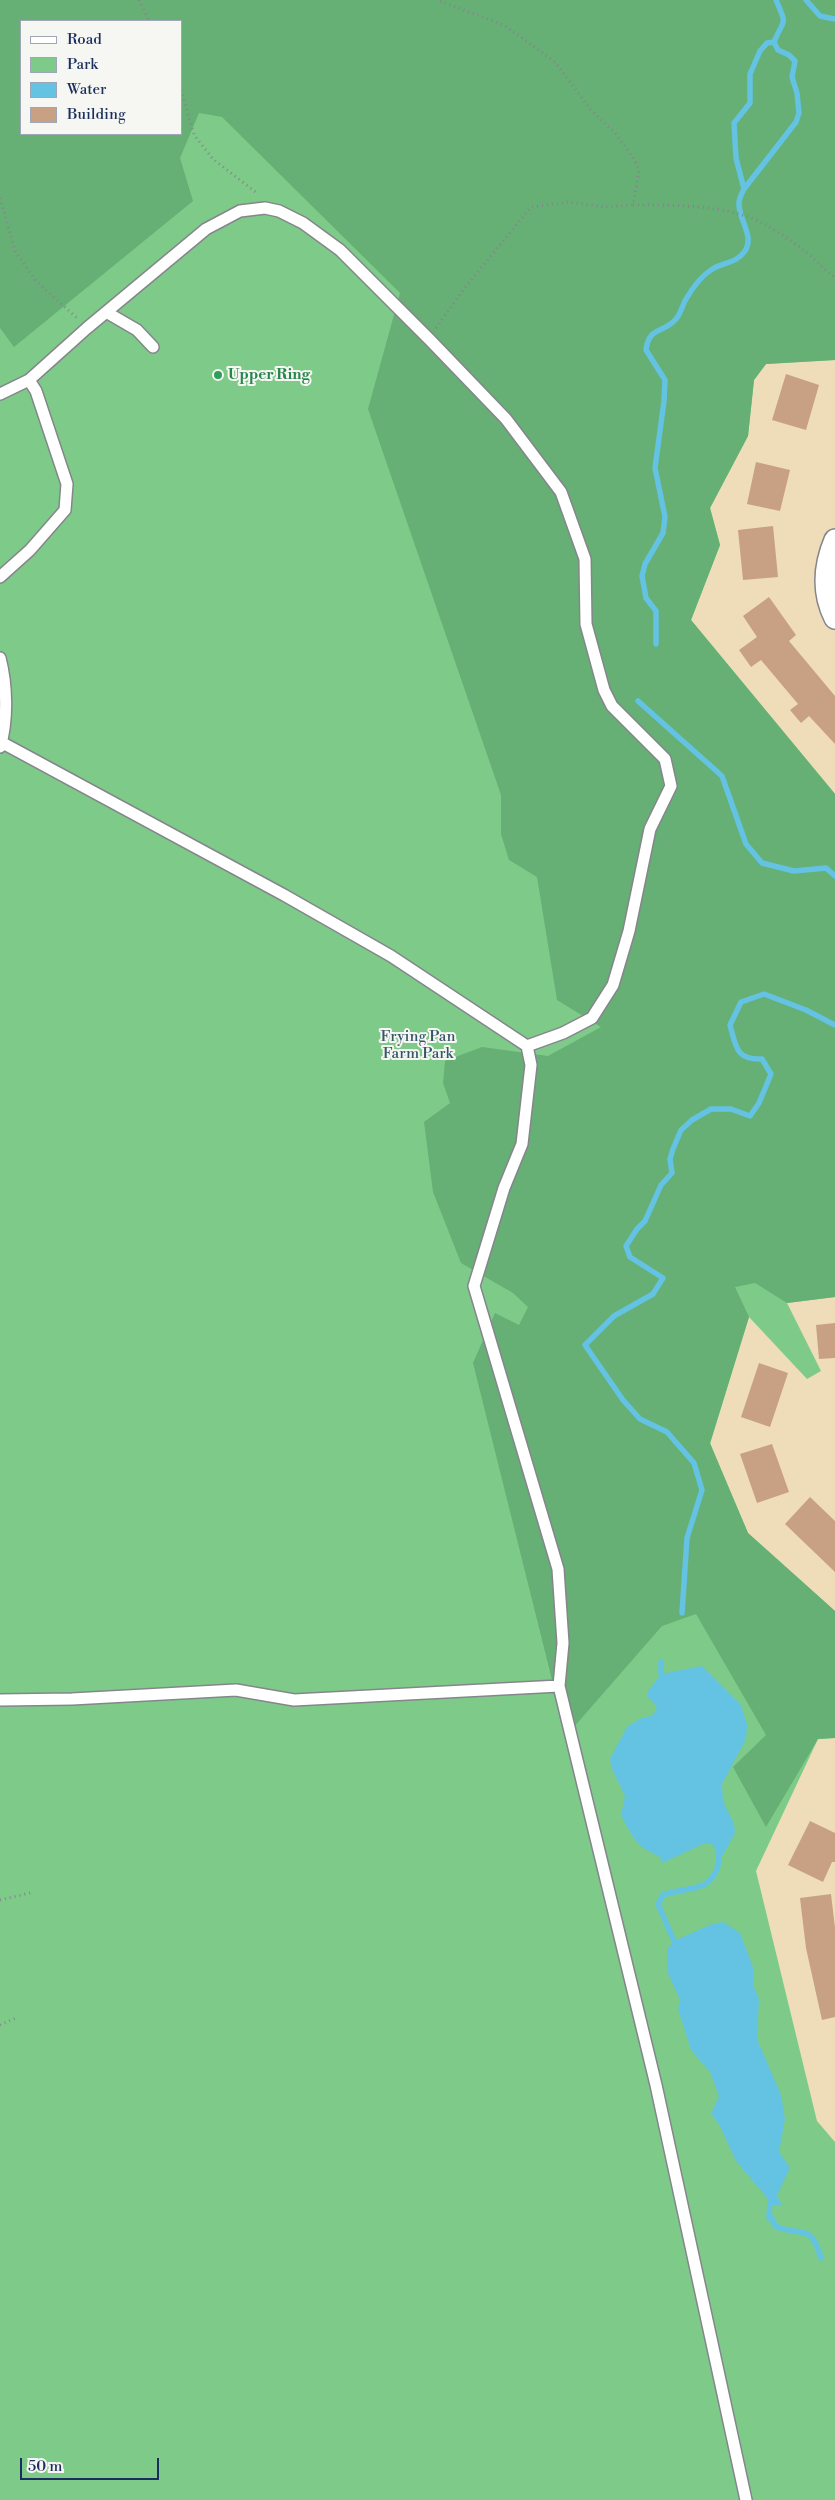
<!DOCTYPE html>
<html>
<head>
<meta charset="utf-8">
<style>
	body { margin:0 }
	#map { position:relative; width:835px; height:2500px; overflow:hidden; background:#efdcb9; font-family:"Libre Bodoni",serif }
	canvas { display:block }
	.legend { position:absolute; left:20px; top:20px; width:162px; height:115px; box-sizing:border-box; background:#f6f6f2; border:1px solid #9ea6b7; margin:0; padding:6px 9px; list-style:none; font-size:15px; color:#1b2f5e }
	.legend li { display:flex; align-items:center; gap:10px; height:25px }
	.legend b { width:25px; border:1px solid #9ea6b7 }
	.scale { position:absolute; left:20px; top:2458px; width:139px; height:22px; box-sizing:border-box; border:2px solid #1b2f5e; border-top:0; padding-left:6px; font-size:15px; line-height:18px; white-space:nowrap; color:#1b2f5e; -webkit-text-stroke:4px #f6f6f2; paint-order:stroke }
</style>
</head>
<body>
<div id="map">
<canvas width="835" height="2500"></canvas>
<ul class="legend">
<li><b style="height:6px;background:#fff"></b>Road</li>
<li><b style="height:14px;background:#7ecb89"></b>Park</li>
<li><b style="height:14px;background:#64c2e2"></b>Water</li>
<li><b style="height:14px;background:#c8a083"></b>Building</li>
</ul>
<div class="scale">50 m</div>
</div>
<script>
const ctx = document.querySelector('canvas').getContext('2d');
ctx.lineJoin = 'round';
function paint(path, color) { ctx.fillStyle = color; ctx.fill(path, 'evenodd'); }
function trace(path, color, width, dash) { ctx.strokeStyle = color; ctx.lineWidth = width; ctx.lineCap = dash ? 'butt' : 'round'; ctx.setLineDash(dash || []); ctx.stroke(path); }
function label(font, color, halo, rows, align = 'center') {
  ctx.font = font + ' "Libre Bodoni",serif'; ctx.lineWidth = 4; ctx.setLineDash([]); ctx.textBaseline = 'middle'; ctx.strokeStyle = halo; ctx.fillStyle = color; for (const [text, x, y, turn = 0] of rows) {
    ctx.save(); ctx.translate(x, y); ctx.rotate((+turn || 0) * Math.PI / 180); ctx.textAlign = isNaN(turn) ? turn : align; if (halo) ctx.strokeText(text, 0, 0); ctx.fillText(text, 0, 0); ctx.restore();
  }
}
paint(new Path2D(`
	M 0,0 L 835,0 L 835,360 L 766,364 L 754,380 L 748,436 L 710,508 L 720,545 L 691,620 L 835,794 L 835,1297 L 787,1303 L 821,1371 L 807,1379 L 749,1317 L 710,1444 L 748,1533 L 835,1611 L 835,1738 L 818,1739 L 756,1871 L 817,2121 L 835,2142 L 835,2500 L 0,2500 ZM 21,21 L 181,21 L 181,134 L 21,134 Z`), '#7ecb89');
paint(new Path2D(`
	M 0,0 L 835,0 L 835,360 L 766,364 L 754,380 L 748,436 L 710,508 L 720,545 L 691,620 L 835,794 L 835,1297 L 787,1303 L 755,1283 L 735,1287 L 749,1317 L 710,1443 L 748,1533 L 835,1611 L 835,1738 L 818,1739 L 766,1827 L 733,1767 L 766,1735 L 696,1614 L 662,1626 L 566,1736 L 473,1363 L 495,1313 L 519,1325 L 528,1307 L 513,1293 L 461,1263 L 433,1192 L 424,1122 L 450,1103 L 443,1083 L 445,1061 L 482,1047 L 548,1056 L 601,1027 L 557,1000 L 537,877 L 509,860 L 501,834 L 501,795 L 368,409 L 400,293 L 222,117 L 199,113 L 180,158 L 193,201 L 14,347 L 0,328 ZM 21,21 L 181,21 L 181,134 L 21,134 Z`), '#66af75');
paint(new Path2D(`
	M 702,1666 L 741,1705 L 747,1725 L 746,1739 L 722,1784 L 723,1801 L 734,1824 L 735,1833 L 719,1862 L 716,1861 L 716,1851 L 712,1844 L 703,1844 L 662,1863 L 659,1856 C 636,1847 632,1836 621,1815 L 625,1796 L 612,1769 L 610,1759 L 627,1727 L 639,1719 L 653,1715 L 657,1707 L 648,1697 L 648,1691 L 661,1674 Z
	M 723,1922 L 740,1933 L 753,1967 L 753,1985 L 759,1999 L 757,2039 L 781,2095 L 785,2119 L 779,2152 L 790,2168 L 777,2195 L 782,2205 L 774,2206 L 736,2161 L 719,2124 L 711,2114 L 719,2096 L 710,2072 L 691,2050 L 678,2009 L 680,2000 L 667,1971 L 667,1949 L 674,1941 L 712,1924 Z`), '#64c2e2');
trace(new Path2D(`
	M 806,0 L 820,16 L 835,19
	M 744,189 L 736,158 L 734,123 L 750,103 L 750,74 L 760,51 L 767,43 L 774,42
	M 656,644 L 656,611 L 646,598 L 642,576 L 645,564 L 663,533 L 665,517 L 655,468 L 664,401 L 665,380 L 646,350 C 649,326 663,334 676,319 C 681,313 682,306 686,299 C 692,289 701,276 711,270 C 722,262 736,264 745,251 C 755,236 738,219 739,203 C 739,198 742,193 744,189 L 796,122 L 799,113 L 797,93 L 792,77 L 795,61 L 789,55 L 778,50 L 774,42 C 784,17 788,28 776,0
	M 638,701 L 722,776 L 746,844 L 762,863 L 794,871 L 826,868 L 835,876
	M 682,1613 L 687,1538 L 702,1490 L 694,1463 L 667,1432 L 640,1419 L 623,1400 L 585,1345 L 614,1316 L 653,1294 L 663,1278 L 630,1257 L 626,1246 L 637,1229 L 645,1221 L 661,1185 L 672,1173 L 670,1159 L 673,1149 L 681,1130 L 692,1120 L 711,1109 L 731,1109 L 750,1116 L 759,1103 L 771,1074 L 762,1059 C 736,1060 736,1047 730,1025 L 741,1002 L 764,994 L 806,1010 L 835,1025
	M 661,1674 L 661,1662
	M 674,1941 L 658,1904 L 663,1895 C 688,1885 711,1895 719,1862
	M 770,2200 L 769,2218 L 772,2218 L 775,2226 C 804,2238 810,2222 821,2258`), '#64c2e2', 5.5);
paint(new Path2D(`
	M 786,374 L 819,385 L 806,430 L 772,420 Z
	M 756,462 L 790,470 L 780,511 L 747,504 Z
	M 773,526 L 778,577 L 743,580 L 738,530 Z
	M 769,597 L 796,635 L 789,641 L 835,696 L 835,744 L 809,716 L 801,723 L 790,710 L 798,704 L 761,660 L 751,667 L 739,650 L 757,637 L 743,616 Z
	M 835,1323 L 835,1358 L 819,1359 L 816,1325 Z
	M 759,1363 L 788,1373 L 770,1427 L 741,1417 Z
	M 772,1444 L 789,1492 L 757,1503 L 740,1454 Z
	M 810,1497 L 835,1521 L 835,1572 L 785,1524 Z
	M 810,1821 L 835,1833 L 835,1862 L 832,1862 L 823,1882 L 788,1865 Z
	M 831,1894 L 835,1928 L 835,2017 L 822,2020 L 806,1948 L 800,1898 Z`), '#c8a083');
const lane = new Path2D(`
	M 106,312 L 137,330 L 153,347
	M 0,394 L 29,380
	M 0,577 L 30,550 L 65,510 L 67,484 L 36,391 L 29,380 L 87,328 L 206,229 L 240,211 L 265,208 L 279,211 L 303,223 L 340,250 L 430,340 L 506,419 L 561,492 L 585,559 L 586,624 L 604,690 L 612,706 L 665,759 L 671,786 L 650,829 L 629,931 L 613,985 L 592,1018 L 563,1033 L 527,1046
	M 0,658 C 7,685 8,720 0,747
	M 1,742 L 284,895 L 391,956 L 527,1046 L 531,1065 L 522,1144 L 504,1188 L 474,1286 L 558,1569 L 563,1643 L 559,1686 L 656,2085 L 746,2500
	M 0,1700 L 72,1699 L 236,1690 L 294,1700 L 559,1686`);
const street = new Path2D(`
	M 835,540 C 824,566 822,592 835,618`);
trace(lane, '#85868c', 14);
trace(street, '#85868c', 24);
trace(new Path2D(`
	M 139,0 L 149,21
	M 181,90 L 194,135 L 213,159 L 258,194
	M 0,198 L 15,251 L 37,282 L 77,318
	M 633,205 C 674,205 731,204 768,226 C 781,234 795,243 806,252 C 816,260 824,270 835,277
	M 436,328 L 463,290 L 531,207 L 568,202 L 605,207 L 633,205 L 639,170 L 634,159 L 616,134 L 590,109 L 555,62 L 504,25 L 437,0
	M 0,1900 L 34,1892
	M 0,2025 L 18,2017`), '#85868c', 3, [1, 4]);
trace(lane, '#fff', 11);
trace(street, '#fff', 21);
for (const [x, y, r, color] of [
	[218,375,5,"#2e9e5b"]
]) { const dot = new Path2D(); dot.arc(x, y, r, 0, 2 * Math.PI); ctx.fillStyle = color; ctx.fill(dot); trace(dot, '#f6f6f2', 2); }
label('bold 15px', '#27864d', '#f6f6f2', [
	["Upper Ring",228,375]
], 'left');
label('15px', '#345669', '#f6f6f2', [
	["Frying Pan",418,1037],
	["Farm Park",418,1054]
]);
</script>
</body>
</html>
